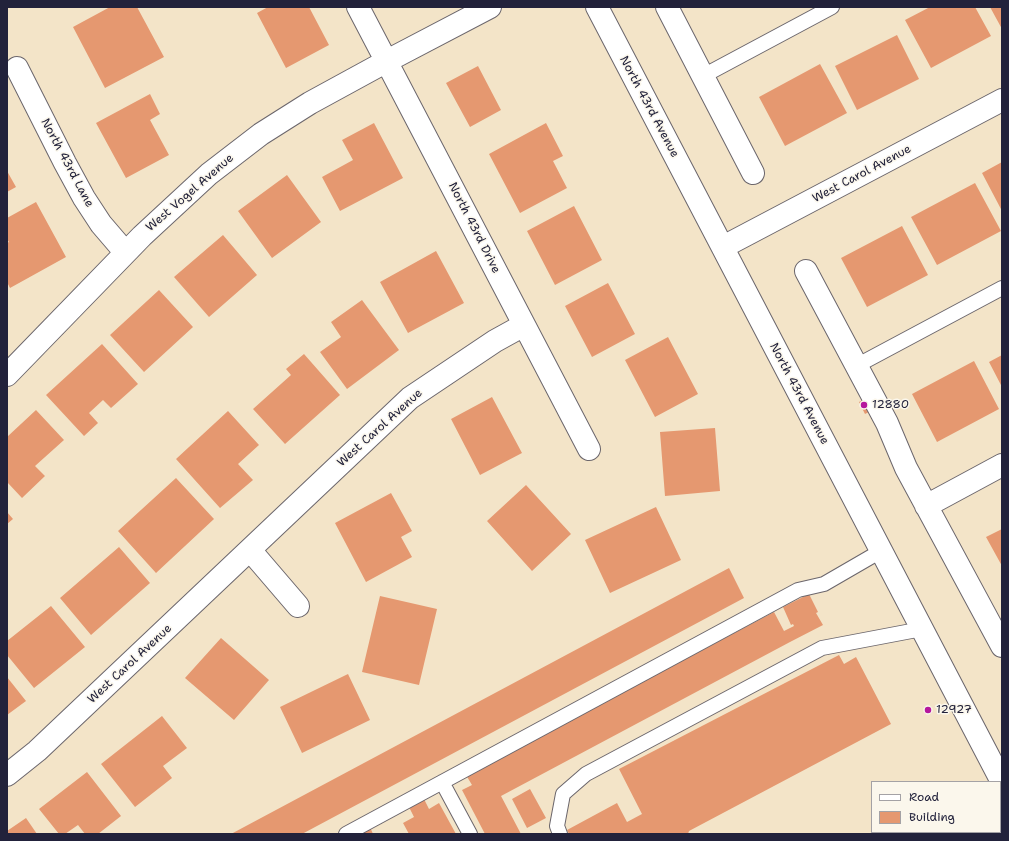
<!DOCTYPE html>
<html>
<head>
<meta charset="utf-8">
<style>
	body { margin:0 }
	#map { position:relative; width:1009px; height:841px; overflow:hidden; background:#f3e4c8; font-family:"Shantell Sans",sans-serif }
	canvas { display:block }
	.frame { position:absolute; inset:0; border:8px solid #22223b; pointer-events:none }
	.legend { position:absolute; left:871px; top:781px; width:130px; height:52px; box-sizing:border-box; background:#fbf7ec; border:1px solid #a4a2a5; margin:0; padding:5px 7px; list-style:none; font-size:12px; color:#22223b }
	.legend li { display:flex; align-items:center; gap:8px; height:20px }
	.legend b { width:20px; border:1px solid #a4a2a5 }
</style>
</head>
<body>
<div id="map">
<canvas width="1009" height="841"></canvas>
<div class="frame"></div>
<ul class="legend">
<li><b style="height:5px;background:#fff"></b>Road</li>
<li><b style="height:11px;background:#e59870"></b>Building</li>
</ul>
</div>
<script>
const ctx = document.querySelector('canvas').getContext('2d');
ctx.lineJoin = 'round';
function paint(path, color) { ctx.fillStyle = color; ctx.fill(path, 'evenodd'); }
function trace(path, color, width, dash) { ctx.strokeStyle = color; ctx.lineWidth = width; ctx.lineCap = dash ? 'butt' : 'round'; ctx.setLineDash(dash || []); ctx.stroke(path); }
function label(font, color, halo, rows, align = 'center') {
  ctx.font = font + ' "Shantell Sans",sans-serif'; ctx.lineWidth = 3; ctx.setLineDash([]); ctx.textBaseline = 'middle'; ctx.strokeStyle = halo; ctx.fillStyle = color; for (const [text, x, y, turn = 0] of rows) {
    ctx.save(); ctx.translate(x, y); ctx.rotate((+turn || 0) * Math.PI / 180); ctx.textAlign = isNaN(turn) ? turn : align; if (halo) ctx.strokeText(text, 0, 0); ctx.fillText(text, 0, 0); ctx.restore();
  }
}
paint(new Path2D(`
	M 110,7 L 137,7 L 164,57 L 105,88 L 73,27 Z
	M 268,7 L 309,7 L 329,45 L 286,68 L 257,13 Z
	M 930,7 L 975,7 L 991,36 L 931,68 L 905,20 Z
	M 990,7 L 1002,7 L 1002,29 Z
	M 897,35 L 919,79 L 857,110 L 835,66 Z
	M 820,64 L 847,113 L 785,146 L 759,97 Z
	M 478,66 L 501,110 L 470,127 L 446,83 Z
	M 150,94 L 160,114 L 150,120 L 169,155 L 126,178 L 96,123 Z
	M 374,123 L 403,178 L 340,211 L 322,177 L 353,160 L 342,140 Z
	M 546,123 L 563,156 L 553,161 L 567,188 L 520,213 L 489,154 Z
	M 1002,162 L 1002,211 L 982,173 Z
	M 7,171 L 16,187 L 7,192 Z
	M 287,175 L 321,222 L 272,258 L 238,211 Z
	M 975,183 L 1001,231 L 937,265 L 911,217 Z
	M 36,202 L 66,257 L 10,288 L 7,282 L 7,243 L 9,242 L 7,239 L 7,218 Z
	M 574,206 L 602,260 L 555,285 L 527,231 Z
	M 902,226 L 928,275 L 867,307 L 841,258 Z
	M 223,235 L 257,275 L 209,317 L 174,277 Z
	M 436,251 L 464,303 L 408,333 L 380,282 Z
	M 608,283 L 635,334 L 592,357 L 565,306 Z
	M 159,290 L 193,327 L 144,372 L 110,335 Z
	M 362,300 L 399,350 L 347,389 L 320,352 L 341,337 L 331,322 Z
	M 668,337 L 698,394 L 655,417 L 625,360 Z
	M 102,344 L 138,384 L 111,408 L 103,400 L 89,413 L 98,423 L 84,436 L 46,395 Z
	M 304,354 L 340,395 L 285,444 L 253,409 L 291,375 L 286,369 Z
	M 1002,355 L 1002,387 L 989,362 Z
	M 974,361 L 999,409 L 937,442 L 912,394 Z
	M 492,397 L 522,453 L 480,475 L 451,419 Z
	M 863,400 L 869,412 L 865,414 L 859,402 Z
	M 36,410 L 64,440 L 35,466 L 45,476 L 22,498 L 7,482 L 7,437 Z
	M 228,411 L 259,445 L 238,464 L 253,480 L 220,508 L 176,459 Z
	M 715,428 L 720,491 L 665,496 L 660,432 Z
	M 176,478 L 214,519 L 156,573 L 118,531 Z
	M 526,485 L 571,534 L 532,571 L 487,521 Z
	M 391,493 L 412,531 L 401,537 L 412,557 L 366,582 L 335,523 Z
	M 656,507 L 681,560 L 610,593 L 585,540 Z
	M 7,512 L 13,519 L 7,524 Z
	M 1002,529 L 1002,566 L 986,537 Z
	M 119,547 L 150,583 L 91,635 L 60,598 Z
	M 729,568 L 744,598 L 302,834 L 231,834 Z
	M 809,594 L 818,612 L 816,613 L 823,625 L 790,642 L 501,796 L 521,834 L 485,834 L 462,790 L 472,785 L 466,775 L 774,612 L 784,631 L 794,626 L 793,624 L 791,625 L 783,607 Z
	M 380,596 L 437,609 L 419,685 L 362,672 Z
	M 51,606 L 85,647 L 34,688 L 7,655 L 7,641 Z
	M 221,638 L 269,680 L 234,720 L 185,678 Z
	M 839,655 L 844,664 L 856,657 L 891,724 L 689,831 L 688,834 L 569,834 L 567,830 L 617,803 L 627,822 L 642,814 L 619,769 Z
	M 348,674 L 370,720 L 302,753 L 280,707 Z
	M 7,677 L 26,701 L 7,715 Z
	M 162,716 L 187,748 L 163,766 L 172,778 L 135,807 L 101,764 Z
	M 87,772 L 121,816 L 98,834 L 85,834 L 78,825 L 65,834 L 59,834 L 39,809 Z
	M 530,789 L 546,818 L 527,828 L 512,799 Z
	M 424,799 L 429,809 L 439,803 L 456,834 L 409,834 L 403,823 L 414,817 L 409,807 Z
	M 26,818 L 37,834 L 7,834 L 7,831 Z
	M 370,827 L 373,834 L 357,834 Z`), '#e59870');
const lane = new Path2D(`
	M 703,76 L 832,7
	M 856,366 L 1002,288
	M 442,782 L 470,834
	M 346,834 L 798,590 L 824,584 L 881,551
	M 560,834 L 557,826 L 563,794 L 586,774 L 822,648 L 922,629`);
const street = new Path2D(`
	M 358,7 L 589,449
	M 667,7 L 753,173
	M 17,68 L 65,163 L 84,198 L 101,224 L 125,252
	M 806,271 L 887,423 L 906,468 L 1002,646
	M 7,375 L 142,236 L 209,174 L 261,134 L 310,103 L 387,61 L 490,7
	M 926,506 L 1002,465
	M 250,550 L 298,606
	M 7,775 L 37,751 L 410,398 L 495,341 L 524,325`);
const secondary = new Path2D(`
	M 597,7 L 1002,782
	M 723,247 L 1002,100`);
trace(lane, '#6b666c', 16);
trace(street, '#6b666c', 24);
trace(secondary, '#6b666c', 24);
trace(lane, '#fff', 14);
trace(street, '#fff', 22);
trace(secondary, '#fff', 22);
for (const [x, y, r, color] of [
	[864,405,4,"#b5179e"],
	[928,710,4,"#b5179e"]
]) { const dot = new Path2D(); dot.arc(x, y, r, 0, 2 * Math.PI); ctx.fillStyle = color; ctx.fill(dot); trace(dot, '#fbf7ec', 1.5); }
label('12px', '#22223b', '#fbf7ec', [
	["North 43rd Avenue",649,107,62],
	["North 43rd Lane",67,163,62],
	["West Carol Avenue",862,174,-28],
	["West Vogel Avenue",190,193,-41],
	["North 43rd Drive",474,228,63],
	["North 43rd Avenue",799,394,62],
	["West Carol Avenue",380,428,-42],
	["West Carol Avenue",130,664,-43]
]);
label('12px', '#22223b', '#fbf7ec', [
	["12880",872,405],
	["12927",936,710]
], 'left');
</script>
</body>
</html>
